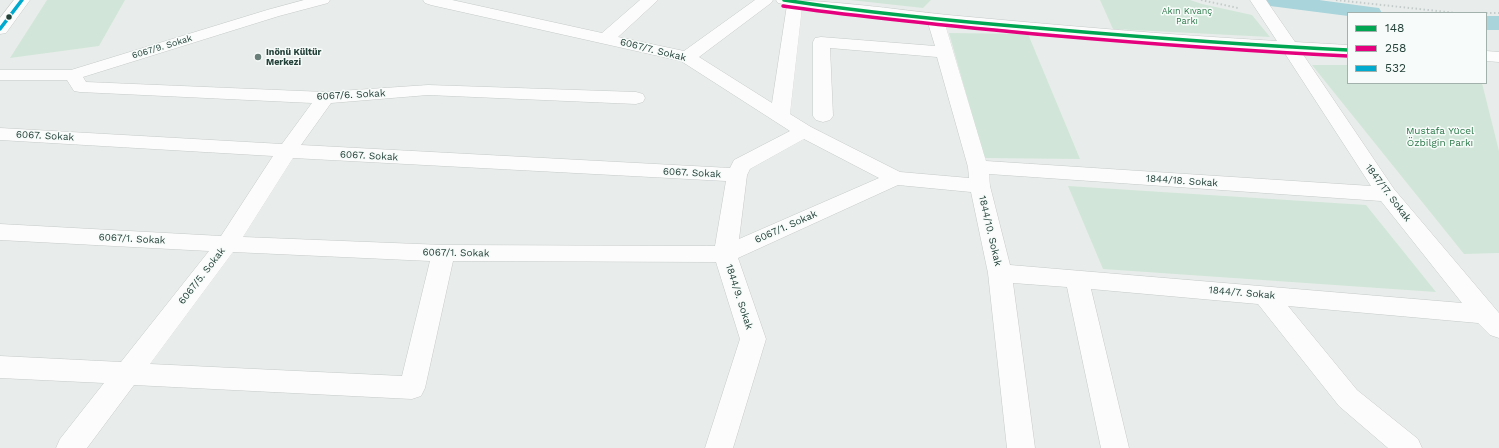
<!DOCTYPE html>
<html>
<head>
<meta charset="utf-8">
<style>
	body { margin:0 }
	#map { position:relative; width:1499px; height:448px; overflow:hidden; background:#e8edeb; font-family:"Work Sans",sans-serif }
	canvas { display:block }
	.legend { position:absolute; left:1347px; top:12px; width:140px; height:72px; box-sizing:border-box; background:#f7fbf9; border:1px solid #a3b1ad; margin:0; padding:5px 7px; list-style:none; font-size:12px; color:#24423a }
	.legend li { display:flex; align-items:center; gap:8px; height:20px }
	.legend b { width:20px; border:1px solid #a3b1ad }
</style>
</head>
<body>
<div id="map">
<canvas width="1499" height="448"></canvas>
<ul class="legend">
<li><b style="height:5px;background:#00a651"></b>148</li>
<li><b style="height:5px;background:#e5007d"></b>258</li>
<li><b style="height:5px;background:#00a9ce"></b>532</li>
</ul>
</div>
<script>
const ctx = document.querySelector('canvas').getContext('2d');
ctx.lineJoin = 'round';
function paint(path, color) { ctx.fillStyle = color; ctx.fill(path, 'evenodd'); }
function trace(path, color, width, dash) { ctx.strokeStyle = color; ctx.lineWidth = width; ctx.lineCap = dash ? 'butt' : 'round'; ctx.setLineDash(dash || []); ctx.stroke(path); }
function label(font, color, halo, rows, align = 'center') {
  ctx.font = font + ' "Work Sans",sans-serif'; ctx.lineWidth = 3; ctx.setLineDash([]); ctx.textBaseline = 'middle'; ctx.strokeStyle = halo; ctx.fillStyle = color; for (const [text, x, y, turn = 0] of rows) {
    ctx.save(); ctx.translate(x, y); ctx.rotate((+turn || 0) * Math.PI / 180); ctx.textAlign = isNaN(turn) ? turn : align; if (halo) ctx.strokeText(text, 0, 0); ctx.fillText(text, 0, 0); ctx.restore();
  }
}
paint(new Path2D(`
	M 47,0 L 125,0 L 99,46 L 10,58 Z
	M 850,0 L 931,0 L 923,8 Z
	M 1100,0 L 1190,0 L 1202,4 L 1252,15 L 1270,37 L 1113,29 Z
	M 949,33 L 1028,34 L 1080,159 L 984,158 Z
	M 1312,65 L 1348,65 L 1348,83 L 1482,83 L 1499,151 L 1499,253 L 1464,254 Z
	M 1068,186 L 1366,205 L 1436,292 L 1103,269 Z`), '#d1e6d8');
paint(new Path2D(`
	M 1260,0 L 1319,0 L 1371,7 L 1379,8 L 1382,13 L 1348,13 L 1348,16 L 1270,6 L 1263,4 Z
	M 1486,16 L 1499,16 L 1499,30 L 1486,30 Z`), '#a9d4db');
const minor = new Path2D(`
	M 14,0 L 30,0 L 6,33 L 0,34 L 0,18 Z
	M 304,0 L 330,0 L 328,3 L 279,16 L 83,77 L 86,82 L 325,92 L 428,85 L 636,92 L 643,94 L 645,98 L 643,102 L 636,104 L 428,95 L 331,103 L 301,145 L 730,168 L 734,160 L 790,131 L 681,61 L 431,5 L 425,3 L 423,0 L 452,0 L 602,33 L 640,0 L 658,0 L 618,37 L 684,51 L 755,0 L 773,0 L 771,3 L 699,57 L 772,103 L 787,5 L 778,3 L 776,0 C 833,0 891,9 948,15 C 1057,25 1167,35 1277,41 L 1250,0 L 1266,0 L 1295,42 L 1348,45 L 1348,55 L 1302,53 L 1394,189 L 1499,313 L 1499,338 L 1490,335 L 1478,323 L 1288,306 L 1357,390 L 1418,439 L 1422,448 L 1388,448 L 1339,406 L 1258,304 L 1091,289 L 1129,448 L 1101,448 L 1067,287 L 1013,283 L 1035,448 L 1007,448 L 988,273 L 971,192 L 898,185 L 738,258 L 766,339 L 733,448 L 705,448 L 740,339 L 716,262 L 453,261 L 425,388 L 421,396 L 412,399 L 134,385 L 87,448 L 56,448 L 60,439 L 104,383 L 0,378 L 0,356 L 121,362 L 209,251 L 0,240 L 0,224 L 221,236 L 273,156 L 0,140 L 0,128 L 282,144 L 312,103 L 80,92 L 74,91 L 67,80 L 0,80 L 0,70 L 71,70 L 267,10 ZM 802,8 L 928,23 L 935,46 L 821,37 L 815,38 L 813,42 L 813,116 L 816,120 L 823,122 L 830,120 L 833,116 L 830,48 L 937,57 L 968,167 L 969,178 L 900,172 L 811,127 L 790,114 ZM 945,24 L 1127,41 L 1284,52 L 1371,186 L 986,161 ZM 804,139 L 879,178 L 739,239 L 747,175 L 750,169 ZM 293,158 L 726,181 L 715,246 L 443,245 L 243,237 ZM 989,174 L 1381,201 L 1462,303 L 1010,265 L 990,186 ZM 233,252 L 430,261 L 402,376 L 150,364 Z
	M 1486,51 L 1499,52 L 1499,62 L 1486,61 Z`);
trace(minor, '#c5cac8', 1);
trace(new Path2D(`
	M 1201,0 L 1238,8
	M 1336,0 L 1456,13
	M 1486,13 L 1499,13`), '#c3ccca', 2, [1.5, 2.5]);
paint(minor, '#fcfcfc');
trace(new Path2D(`
	M 784,0 C 868,13 952,21 1037,28 C 1140,37 1244,45 1348,50`), '#00a651', 3.5);
trace(new Path2D(`
	M 783,6 C 867,18 951,26 1035,34 C 1139,43 1243,51 1348,56`), '#e5007d', 3.5);
trace(new Path2D(`
	M 0,29 L 22,0`), '#00a9ce', 3.5);
for (const [x, y, r, color] of [
	[9,17,3.5,"#24423a"],
	[258,57,4,"#697e78"]
]) { const dot = new Path2D(); dot.arc(x, y, r, 0, 2 * Math.PI); ctx.fillStyle = color; ctx.fill(dot); trace(dot, '#f7fbf9', 1.5); }
label('9px', '#2d7a4b', '#f7fbf9', [
	["Akın Kıvanç",1187,11],
	["Parkı",1187,21]
]);
label('9px', '#24423a', '#f7fbf9', [
	["6067/9. Sokak",162,47,-17]
]);
label('bold 9px', '#24423a', '#f7fbf9', [
	["Inönü Kültür",266,52],
	["Merkezi",266,62]
], 'left');
label('10px', '#24423a', '#f7fbf9', [
	["6067/7. Sokak",653,50,14],
	["6067/6. Sokak",351,95,-3],
	["6067. Sokak",45,136,3],
	["6067. Sokak",369,156,3],
	["6067. Sokak",692,173,3],
	["1844/18. Sokak",1182,181,4],
	["1847/17. Sokak",1388,193,53],
	["6067/1. Sokak",786,227,-24],
	["1844/10. Sokak",990,231,77],
	["6067/1. Sokak",132,239,3],
	["6067/1. Sokak",456,253,1],
	["6067/5. Sokak",202,276,-52],
	["1844/7. Sokak",1242,293,5],
	["1844/9. Sokak",739,297,72]
]);
label('10px', '#2d7a4b', '#f7fbf9', [
	["Mustafa Yücel",1440,131],
	["Özbilgin Parkı",1440,143]
]);
</script>
</body>
</html>
